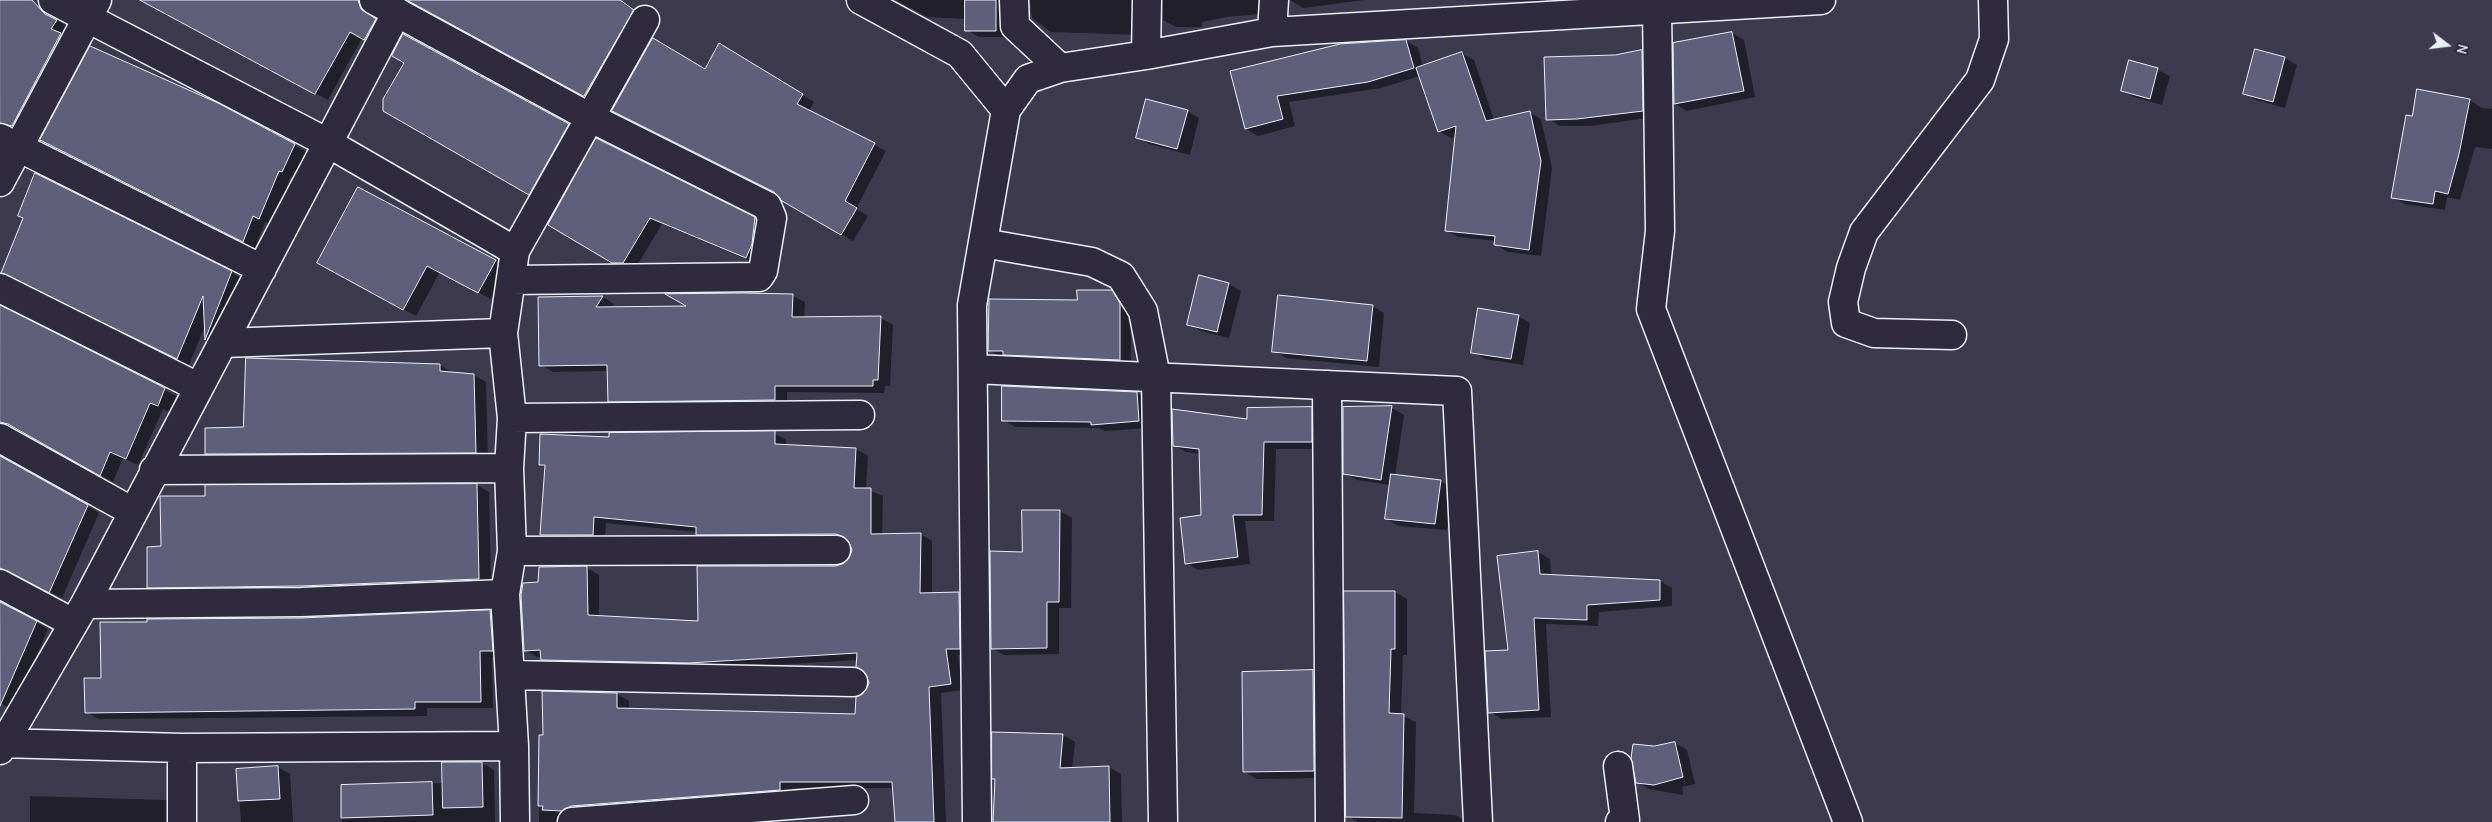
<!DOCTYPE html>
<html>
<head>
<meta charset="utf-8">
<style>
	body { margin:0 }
	#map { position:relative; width:2492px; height:822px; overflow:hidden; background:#3d3a50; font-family:"Comic Neue",sans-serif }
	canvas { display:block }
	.north { position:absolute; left:2422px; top:20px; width:50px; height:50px; -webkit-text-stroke:4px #2f2a3d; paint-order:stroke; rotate:105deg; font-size:14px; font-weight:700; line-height:20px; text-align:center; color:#e8f1f8 }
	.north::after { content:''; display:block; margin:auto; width:18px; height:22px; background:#e8f1f8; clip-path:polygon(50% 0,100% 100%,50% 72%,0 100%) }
</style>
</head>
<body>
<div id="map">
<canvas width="2492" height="822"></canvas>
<div class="north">N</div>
</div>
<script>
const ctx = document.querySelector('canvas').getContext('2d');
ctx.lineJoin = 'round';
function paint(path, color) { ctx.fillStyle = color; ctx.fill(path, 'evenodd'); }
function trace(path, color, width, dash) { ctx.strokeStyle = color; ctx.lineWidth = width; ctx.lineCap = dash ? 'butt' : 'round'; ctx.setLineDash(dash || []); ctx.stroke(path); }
paint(new Path2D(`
	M 7,0 L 32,0 L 69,28 L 19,130 L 11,129 L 0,136 L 0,11 Z
	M 143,0 L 372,0 L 370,8 L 373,17 L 387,27 L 377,46 L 362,38 L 328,100 Z
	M 408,0 L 619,0 L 638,11 L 597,102 Z
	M 896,0 L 1012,0 L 1008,37 L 979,37 L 967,30 L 967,19 L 927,17 Z
	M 1030,0 L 1145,0 L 1143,35 L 1051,32 L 1032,18 Z
	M 1162,0 L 1273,0 L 1270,13 L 1226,17 L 1202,22 L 1202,27 L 1176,27 L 1163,20 Z
	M 1290,0 L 1364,0 L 1303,8 Z
	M 1454,0 L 1545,0 L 1545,1 L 1455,0 Z
	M 1732,33 L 1744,40 L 1755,97 L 1687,111 L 1675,104 L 1674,44 Z
	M 1406,41 L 1418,48 L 1423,67 L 1461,53 L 1474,60 L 1494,120 L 1529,112 L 1541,119 L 1552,168 L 1541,256 L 1508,252 L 1496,245 L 1496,241 L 1458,237 L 1446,230 L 1456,137 L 1451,138 L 1439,131 L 1420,76 L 1381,88 L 1289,102 L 1295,126 L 1258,136 L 1246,129 L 1232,72 Z
	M 720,45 L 814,102 L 809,111 L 886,151 L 856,209 L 868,216 L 853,241 L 783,200 L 706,71 Z
	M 1642,51 L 1654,58 L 1654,117 L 1590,126 L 1560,126 L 1548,119 L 1616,56 Z
	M 2285,58 L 2297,65 L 2285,108 L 2256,100 L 2244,93 Z
	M 2130,62 L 2158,70 L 2170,76 L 2162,105 L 2134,97 L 2122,91 Z
	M 2469,100 L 2482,108 L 2492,109 L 2492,149 L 2475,147 L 2460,200 L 2447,197 L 2445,210 L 2405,204 L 2393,197 L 2413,117 Z
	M 218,105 L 307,152 L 295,178 L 291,176 L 272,225 L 265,222 L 255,248 L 48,143 Z
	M 384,111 L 568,125 L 580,132 L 541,201 Z
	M 1187,111 L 1199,118 L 1190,155 L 1149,144 L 1137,137 Z
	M 597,140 L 767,228 L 758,264 L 662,224 L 635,269 L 626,269 L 550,224 Z
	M 495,261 L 507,268 L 491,299 L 440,272 L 416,316 L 330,270 Z
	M 231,272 L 243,279 L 217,346 L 206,339 L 205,326 L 189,365 L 14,279 Z
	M 1200,276 L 1229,284 L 1241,291 L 1229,338 L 1201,331 L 1189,324 Z
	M 1111,292 L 1124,299 L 1131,311 L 1131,366 L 1016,361 L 1009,357 L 1001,357 L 989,350 L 1079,301 Z
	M 793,296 L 805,302 L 804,318 L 881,318 L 893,325 L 890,386 L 885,386 L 884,393 L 787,392 L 787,406 L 621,408 L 609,401 L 608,371 L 553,372 L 541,365 L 539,299 L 603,297 L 614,304 L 612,308 L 691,308 Z
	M 0,306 L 176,396 L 170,412 L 163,409 L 138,465 L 123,458 L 113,482 L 21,430 L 12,429 L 5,431 L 0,436 Z
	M 1372,306 L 1384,313 L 1379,367 L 1286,358 L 1274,351 Z
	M 1518,316 L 1530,323 L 1523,365 L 1485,359 L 1473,352 Z
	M 440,365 L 452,372 L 474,375 L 486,382 L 488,459 L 218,460 L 206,453 L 244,428 Z
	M 1137,393 L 1149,400 L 1151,428 L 1105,431 L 1099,428 L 1015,427 L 1003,420 Z
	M 1344,408 L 1392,408 L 1404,415 L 1395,476 L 1440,481 L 1452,488 L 1447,530 L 1399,526 L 1387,519 L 1391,485 L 1357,480 L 1344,473 Z
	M 1311,409 L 1323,416 L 1323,449 L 1276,449 L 1274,521 L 1245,521 L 1250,564 L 1198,570 L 1186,563 L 1202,516 L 1200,454 L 1186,452 L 1174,445 Z
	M 774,433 L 786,440 L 786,446 L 856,449 L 868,456 L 866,489 L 883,496 L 882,535 L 920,534 L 932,541 L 932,594 L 959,594 L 971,601 L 971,655 L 958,655 L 962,690 L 941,693 L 946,822 L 895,822 L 894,788 L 792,788 L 791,796 L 570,822 L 539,822 L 540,736 L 544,736 L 617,694 L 629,701 L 629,710 L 856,715 L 870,682 L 867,673 L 858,660 L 702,669 L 554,666 L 542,659 L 542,657 L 537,657 L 525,650 L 539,584 L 587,568 L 599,575 L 599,617 L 699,623 L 845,564 L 850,559 L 853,550 L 850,541 L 710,541 L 697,532 L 606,523 L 605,541 L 554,542 L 542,535 L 546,468 L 540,464 L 610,439 Z
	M 0,455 L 99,513 L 62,598 L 20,576 L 12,575 L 4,577 L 0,582 Z
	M 477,485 L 489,492 L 491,586 L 160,594 L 148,587 L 163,548 L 207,497 Z
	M 1060,511 L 1072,518 L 1071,608 L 1059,608 L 1059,654 L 1004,655 L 992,648 L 1023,553 Z
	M 1538,552 L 1550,559 L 1551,576 L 1660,581 L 1672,588 L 1672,606 L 1599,612 L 1598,626 L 1546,624 L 1551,717 L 1502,719 L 1490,712 Z
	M 1395,592 L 1407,599 L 1407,655 L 1403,655 L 1401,715 L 1416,722 L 1414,813 L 1455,815 L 1467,822 L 1358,822 L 1348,816 Z
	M 0,602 L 48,629 L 14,710 L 0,703 Z
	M 490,611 L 502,618 L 504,657 L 492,657 L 493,708 L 427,708 L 427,716 L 98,719 L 86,712 L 102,679 L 301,619 Z
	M 1313,671 L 1325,678 L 1326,778 L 1257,779 L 1245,772 Z
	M 1063,735 L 1075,742 L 1072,769 L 1109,767 L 1121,774 L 1122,822 L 993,822 L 996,780 L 993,779 Z
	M 1675,743 L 1687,750 L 1695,784 L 1682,787 L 1683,795 L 1649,789 L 1637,782 L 1654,748 Z
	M 482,763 L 494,770 L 495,822 L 342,822 L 342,786 L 444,783 Z
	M 278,767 L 290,774 L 293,822 L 241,822 L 237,770 Z
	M 30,796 L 166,800 L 178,807 L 178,822 L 30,822 Z`), '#0007');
const building = new Path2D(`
	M 0,0 L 32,0 L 45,14 L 57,20 L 51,29 L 61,33 L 12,126 L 0,123 Z
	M 140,0 L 358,0 L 361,9 L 376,19 L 364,40 L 350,32 L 315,94 Z
	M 407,0 L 620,0 L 634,10 L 584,96 Z
	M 965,0 L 996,0 L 996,31 L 965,31 Z
	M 1732,32 L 1744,91 L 1674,104 L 1673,43 Z
	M 403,34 L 569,124 L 529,195 L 383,111 L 383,99 L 404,63 L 392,56 Z
	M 653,38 L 705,69 L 719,43 L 803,94 L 797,104 L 875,143 L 845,201 L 857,208 L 841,235 L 782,201 L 774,192 L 612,111 Z
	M 1406,40 L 1414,68 L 1368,82 L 1277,96 L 1283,119 L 1245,129 L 1230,71 L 1340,44 Z
	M 90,46 L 218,103 L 295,144 L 282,172 L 279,171 L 259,219 L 253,216 L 243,242 L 40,140 Z
	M 2255,49 L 2285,57 L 2273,102 L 2243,94 Z
	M 1642,50 L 1643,111 L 1577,119 L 1546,120 L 1544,57 L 1615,55 Z
	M 1462,52 L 1486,121 L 1530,111 L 1541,161 L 1529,250 L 1494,245 L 1495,236 L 1445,231 L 1456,126 L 1438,132 L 1416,68 Z
	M 2129,60 L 2158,68 L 2150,99 L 2121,91 Z
	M 2417,89 L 2470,99 L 2459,154 L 2448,194 L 2435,191 L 2433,204 L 2391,198 L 2406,115 L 2412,116 Z
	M 1146,99 L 1188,110 L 1177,149 L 1136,138 Z
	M 596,138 L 755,217 L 752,244 L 746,258 L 650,218 L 623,263 L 612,263 L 548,225 Z
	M 35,173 L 232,271 L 205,340 L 203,296 L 177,359 L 1,273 L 23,218 L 18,216 Z
	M 358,187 L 496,260 L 478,293 L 427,266 L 403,310 L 317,263 Z
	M 1199,275 L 1229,283 L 1217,332 L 1187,325 Z
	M 1077,290 L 1112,290 L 1120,303 L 1120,360 L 1003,355 L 1003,351 L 988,351 L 989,299 L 1077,300 Z
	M 743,293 L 793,294 L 792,317 L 881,316 L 878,380 L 873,380 L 873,386 L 775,386 L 775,400 L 608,402 L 607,365 L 539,366 L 538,297 L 603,296 L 596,307 L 686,306 L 665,294 Z
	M 1278,295 L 1373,305 L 1367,361 L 1272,352 Z
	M 0,305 L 165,388 L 158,406 L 150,403 L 126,459 L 110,452 L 100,476 L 8,424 L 0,422 Z
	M 1478,308 L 1519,315 L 1511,359 L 1471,353 Z
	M 246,358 L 440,364 L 440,371 L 474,374 L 476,453 L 205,454 L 205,428 L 243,427 Z
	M 1002,386 L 1137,392 L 1139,421 L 1091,425 L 1091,422 L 1002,421 Z
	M 1392,406 L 1381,480 L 1343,474 L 1343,407 Z
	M 1312,407 L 1312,442 L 1264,442 L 1262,515 L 1233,515 L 1238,557 L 1185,564 L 1180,518 L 1201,515 L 1199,449 L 1173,446 L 1172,409 L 1247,419 L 1247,408 Z
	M 775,431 L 775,444 L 856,448 L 854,488 L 871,488 L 871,534 L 921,533 L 920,593 L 959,592 L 960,649 L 946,649 L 951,684 L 929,687 L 934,822 L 895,822 L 892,782 L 780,782 L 780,790 L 571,806 L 562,811 L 542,810 L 543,806 L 538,806 L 539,735 L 543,735 L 542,691 L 617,693 L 617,708 L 855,714 L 856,697 L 866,690 L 869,683 L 866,674 L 856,667 L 857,653 L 689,663 L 541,660 L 540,650 L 524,651 L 521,595 L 523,583 L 538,582 L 539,567 L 587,566 L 588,615 L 698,621 L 697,566 L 836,566 L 844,563 L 849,558 L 852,550 L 849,542 L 844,537 L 836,534 L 696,535 L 696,527 L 594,517 L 593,535 L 540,535 L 545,465 L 539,465 L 540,434 L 609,437 L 609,433 Z
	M 0,456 L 88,505 L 49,593 L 0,568 Z
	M 1391,474 L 1441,480 L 1435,524 L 1385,519 Z
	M 477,484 L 479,579 L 301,586 L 147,588 L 147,547 L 161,546 L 160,496 L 205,496 L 205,485 Z
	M 1022,510 L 1060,510 L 1059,602 L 1047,602 L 1047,648 L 991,649 L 990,551 L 1022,552 Z
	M 1538,551 L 1540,574 L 1660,580 L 1660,600 L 1587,605 L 1587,620 L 1534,618 L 1539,710 L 1488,713 L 1485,651 L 1508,650 L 1497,556 Z
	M 1344,591 L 1395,591 L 1395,649 L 1391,649 L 1389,713 L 1404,714 L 1402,818 L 1346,817 Z
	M 0,602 L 37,621 L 0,706 Z
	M 490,610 L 493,651 L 480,651 L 481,702 L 415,702 L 415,709 L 85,713 L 84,678 L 101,678 L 100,622 L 147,622 L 147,619 L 301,618 Z
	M 1313,670 L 1314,771 L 1243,772 L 1242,672 Z
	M 992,732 L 1063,734 L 1060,768 L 1109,766 L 1110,822 L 993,822 L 995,779 L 992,779 Z
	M 1675,742 L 1683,777 L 1654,785 L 1636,783 L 1631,758 L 1633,744 L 1654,746 Z
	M 442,762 L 482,762 L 483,807 L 443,808 Z
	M 278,766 L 280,799 L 238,801 L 236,769 Z
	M 432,782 L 433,815 L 341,818 L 341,785 Z`);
paint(building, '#5f5f7c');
trace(building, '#e8f1f8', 1);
const minor = new Path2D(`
	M 53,0 L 328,143 L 515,251 L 503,333 L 512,418 L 509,468 L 512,551 L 505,594 L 514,746 L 515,822
	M 374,0 L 591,118 L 767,206 L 772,218 L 763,271 L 759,277 L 512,280
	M 861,0 L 960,54 L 1006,110
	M 1014,0 L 1015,26 L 1060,68
	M 1657,9 L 1660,231 L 1651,309 L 1848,822
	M 1272,32 L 1274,0
	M 1146,55 L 1147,0
	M 0,138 L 262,269
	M 0,182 L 97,0
	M 983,243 L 1092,262 L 1121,276 L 1143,311 L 1156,377 L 1163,822
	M 515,251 L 645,20
	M 0,288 L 198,387
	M 1952,335 L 1874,333 L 1846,323 L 1843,302 L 1851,268 L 1864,232 L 1980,80 L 1994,39 L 1993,0
	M 223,343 L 503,333
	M 973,369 L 1457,391 L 1478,822
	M 1327,385 L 1330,822
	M 512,418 L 860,415
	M 0,438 L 133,512
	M 154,470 L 509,468
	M 512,551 L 836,550
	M 0,584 L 73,623
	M 85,604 L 301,602 L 505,594
	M 511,675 L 853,682
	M 0,743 L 182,748 L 514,746
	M 0,750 L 85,604 L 397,12
	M 1618,766 L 1625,820 L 1620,822
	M 182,822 L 182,748
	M 572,822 L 854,800
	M 977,822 L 972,305 L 1006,110 L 1028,79 L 1060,68 L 1146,55 L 1272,32 L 1821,0`);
trace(minor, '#e8f1f8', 31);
trace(minor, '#2f2a3d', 28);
</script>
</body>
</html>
